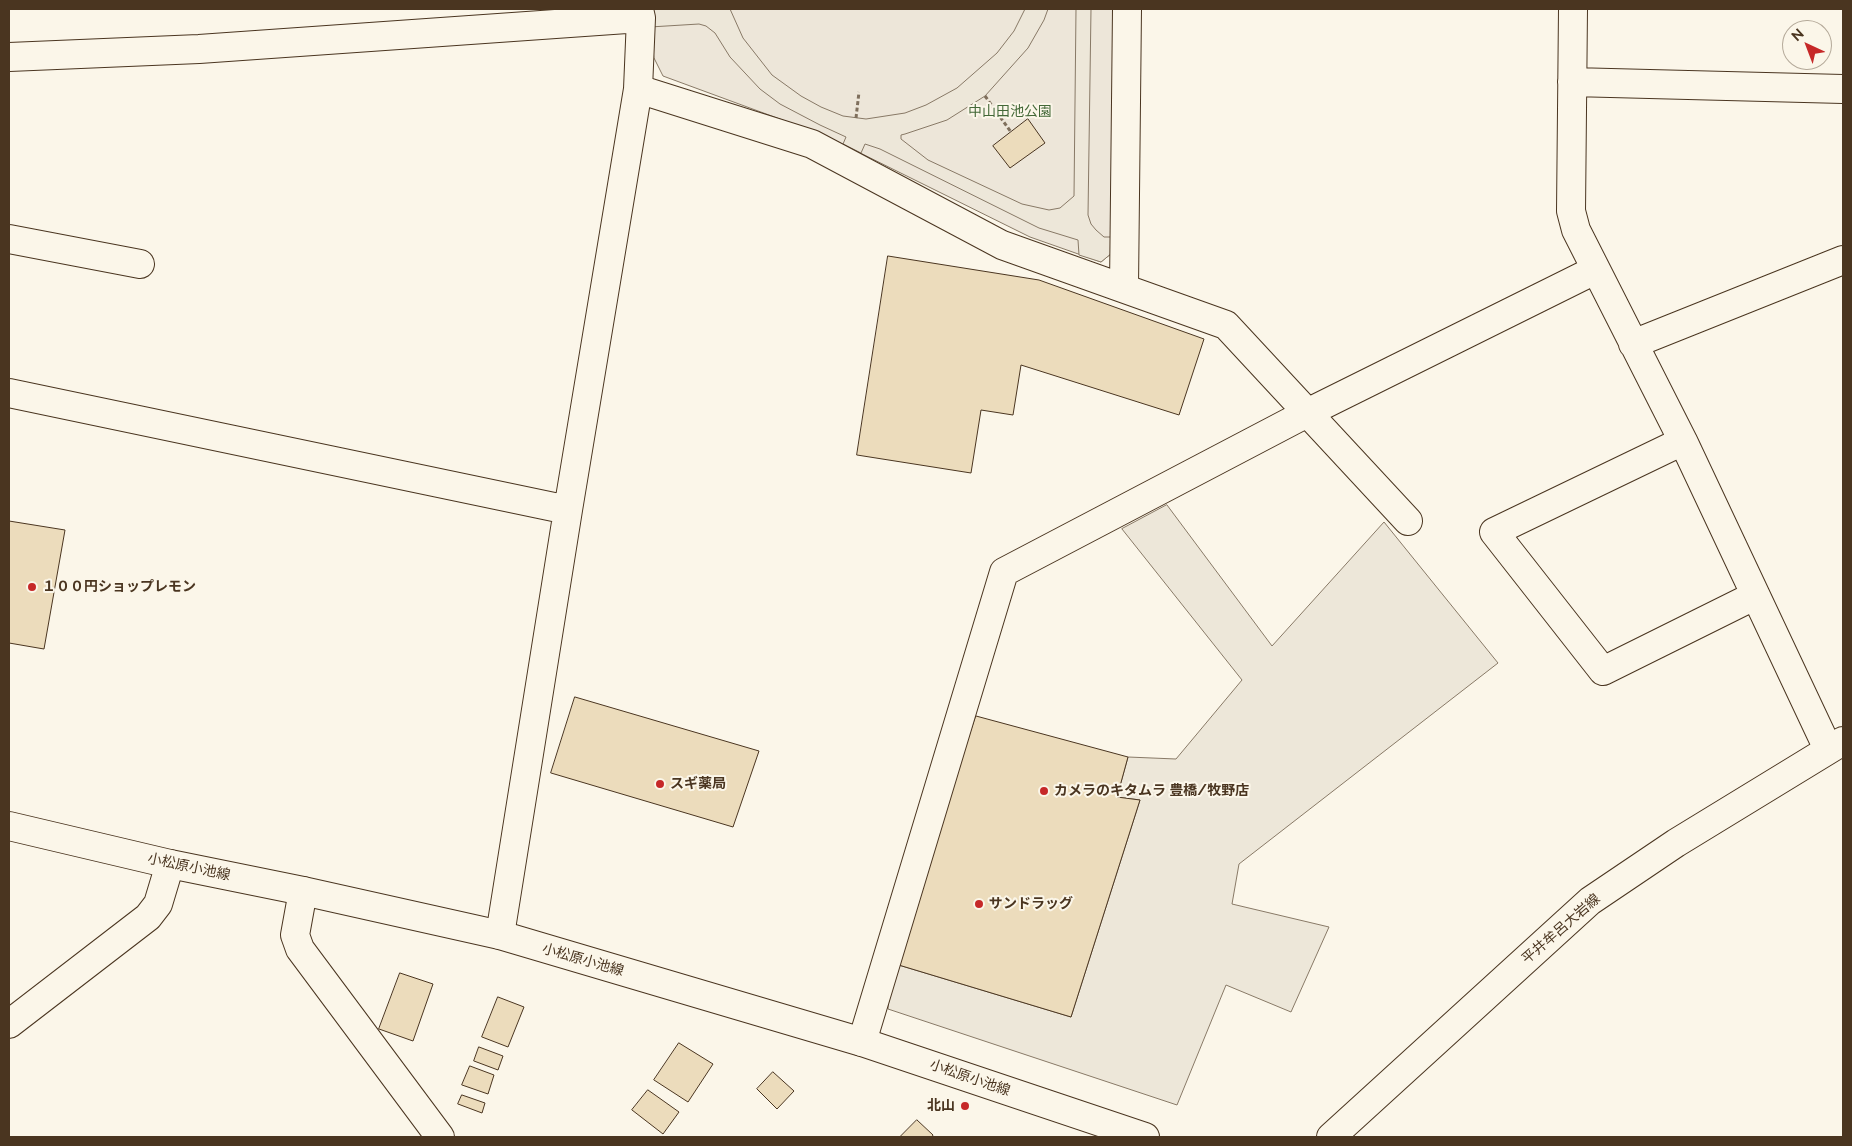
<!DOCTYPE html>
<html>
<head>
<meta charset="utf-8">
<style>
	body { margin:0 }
	#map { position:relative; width:1852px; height:1146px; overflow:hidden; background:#fbf6e9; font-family:Raleway,sans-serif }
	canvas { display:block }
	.frame { position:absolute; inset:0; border:10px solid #4a3520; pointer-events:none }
	.north { position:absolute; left:1782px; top:20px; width:50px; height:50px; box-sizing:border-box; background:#fbf6e9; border:1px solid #b4a999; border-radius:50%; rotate:317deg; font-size:14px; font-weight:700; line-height:20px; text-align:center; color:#4a3520 }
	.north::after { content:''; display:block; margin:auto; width:18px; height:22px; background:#c62828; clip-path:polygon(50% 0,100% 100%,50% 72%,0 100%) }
</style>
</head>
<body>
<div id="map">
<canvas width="1852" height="1146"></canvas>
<div class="frame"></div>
<div class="north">N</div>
</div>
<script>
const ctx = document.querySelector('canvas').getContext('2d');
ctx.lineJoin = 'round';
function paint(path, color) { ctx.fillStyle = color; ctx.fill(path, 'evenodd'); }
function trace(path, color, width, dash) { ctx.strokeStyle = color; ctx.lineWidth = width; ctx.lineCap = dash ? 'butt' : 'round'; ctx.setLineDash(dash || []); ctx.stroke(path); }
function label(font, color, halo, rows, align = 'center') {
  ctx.font = font + ' Raleway,"Noto Sans JP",sans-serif'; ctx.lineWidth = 4; ctx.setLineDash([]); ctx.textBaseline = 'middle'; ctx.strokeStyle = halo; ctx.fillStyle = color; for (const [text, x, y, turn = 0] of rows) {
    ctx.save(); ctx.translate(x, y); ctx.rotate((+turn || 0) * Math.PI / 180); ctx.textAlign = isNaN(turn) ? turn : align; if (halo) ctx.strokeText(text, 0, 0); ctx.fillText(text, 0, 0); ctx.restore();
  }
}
const green = new Path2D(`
	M 649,9 L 1113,9 L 1112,253 L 1101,262 L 1030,237 L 826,136 L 663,76 L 654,58 Z`);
paint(green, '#ede6d9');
trace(green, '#887966', 1);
const parking = new Path2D(`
	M 648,9 L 730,9 L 743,38 L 772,75 L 801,96 L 821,107 L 843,116 L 866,119 L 905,113 L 926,105 L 957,88 L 997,53 L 1014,31 L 1025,9 L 1048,9 L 1044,20 L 1028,48 L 985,96 L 947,120 L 905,134 L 901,135 L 901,139 L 928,160 L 1022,204 L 1049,210 L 1060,208 L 1074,196 L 1076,9 L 1091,9 L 1088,215 L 1091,224 L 1096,230 L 1104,237 L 1112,237 L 1112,253 L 1101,262 L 1079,255 L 1078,240 L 1039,228 L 880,149 L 865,144 L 861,153 L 843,144 L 846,137 L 820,125 L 780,104 L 760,89 L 730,57 L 715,33 L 706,26 L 699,24 L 650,27 Z
	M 1167,505 L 1272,646 L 1384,522 L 1498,663 L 1239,864 L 1232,904 L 1329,927 L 1291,1012 L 1226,985 L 1177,1105 L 888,1009 L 892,963 L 1071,1017 L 1140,800 L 1117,797 L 1128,757 L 1176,759 L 1242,680 L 1122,529 Z`);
paint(parking, '#ede7d9');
trace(parking, '#887966', 1);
const building = new Path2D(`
	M 1028,119 L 1045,143 L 1010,168 L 993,146 Z
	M 888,256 L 1039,280 L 1204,339 L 1179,415 L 1021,365 L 1013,415 L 981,410 L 971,473 L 857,455 Z
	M 9,521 L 65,530 L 44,649 L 9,643 Z
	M 575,697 L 759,751 L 733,827 L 551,773 Z
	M 976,716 L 1128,757 L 1117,797 L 1140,800 L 1071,1017 L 892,963 Z
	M 400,973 L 433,984 L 413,1041 L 379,1029 Z
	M 498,997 L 524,1007 L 508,1047 L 482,1037 Z
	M 679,1043 L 713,1064 L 688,1102 L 654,1080 Z
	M 479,1047 L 503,1056 L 498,1070 L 474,1061 Z
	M 470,1066 L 494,1075 L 488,1094 L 462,1085 Z
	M 773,1072 L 794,1091 L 777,1109 L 757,1089 Z
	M 648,1090 L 679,1112 L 663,1134 L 632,1110 Z
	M 462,1095 L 485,1103 L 482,1113 L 458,1104 Z
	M 917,1120 L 933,1135 L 932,1137 L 900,1137 Z`);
paint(building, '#ecdcbc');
trace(building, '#4a3520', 1);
const minor = new Path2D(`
	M 1573,9 L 1571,211 L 1576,230 L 1683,441 L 1828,749
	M 9,57 L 199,49 L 641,18
	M 1572,82 L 1843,89
	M 638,89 L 812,144 L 1002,245 L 1226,325 L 1408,521
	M 9,239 L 140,264
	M 1124,287 L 1127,9
	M 1633,344 L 1843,260
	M 9,393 L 568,510
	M 1683,441 L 1494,532 L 1603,671 L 1754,596
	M 303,891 L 295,935 L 300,949 L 440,1137
	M 500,935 L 568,510 L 638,89 L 641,18 L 639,9
	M 9,1024 L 148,917 L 158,904 L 170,864
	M 862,1042 L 1004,572 L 1309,412 L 1595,270`);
const secondary = new Path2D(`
	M 9,826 L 170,864 L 303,891 L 500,935 L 862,1042 L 1145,1137
	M 1331,1137 L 1590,901 L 1676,843 L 1843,741`);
trace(minor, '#4a3520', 30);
trace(secondary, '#4a3520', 30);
trace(new Path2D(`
	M 985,96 L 1011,132
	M 856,118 L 859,92`), '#7f6f5c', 3, [4, 2.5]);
trace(minor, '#fbf6e9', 28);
trace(secondary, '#fbf6e9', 28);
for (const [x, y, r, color] of [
	[32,587,5,"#c62828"],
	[660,784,5,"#c62828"],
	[1044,791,5,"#c62828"],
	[979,904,5,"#c62828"],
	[965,1106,5,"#c62828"]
]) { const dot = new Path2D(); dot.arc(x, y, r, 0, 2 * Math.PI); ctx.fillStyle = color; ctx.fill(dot); trace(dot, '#fbf6e9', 2); }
label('14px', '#436837', '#fbf6e9', [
	["中山田池公園",1010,112]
]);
label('bold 14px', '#4a3520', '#fbf6e9', [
	["１００円ショップレモン",42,587],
	["スギ薬局",670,784],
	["カメラのキタムラ 豊橋/牧野店",1054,791],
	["サンドラッグ",989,904],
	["北山",955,1106,"right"]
], 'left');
label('14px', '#4a3520', '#fbf6e9', [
	["小松原小池線",189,867,12],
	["平井牟呂大岩線",1561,929,-41],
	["小松原小池線",583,960,16],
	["小松原小池線",970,1078,19]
]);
</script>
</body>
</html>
